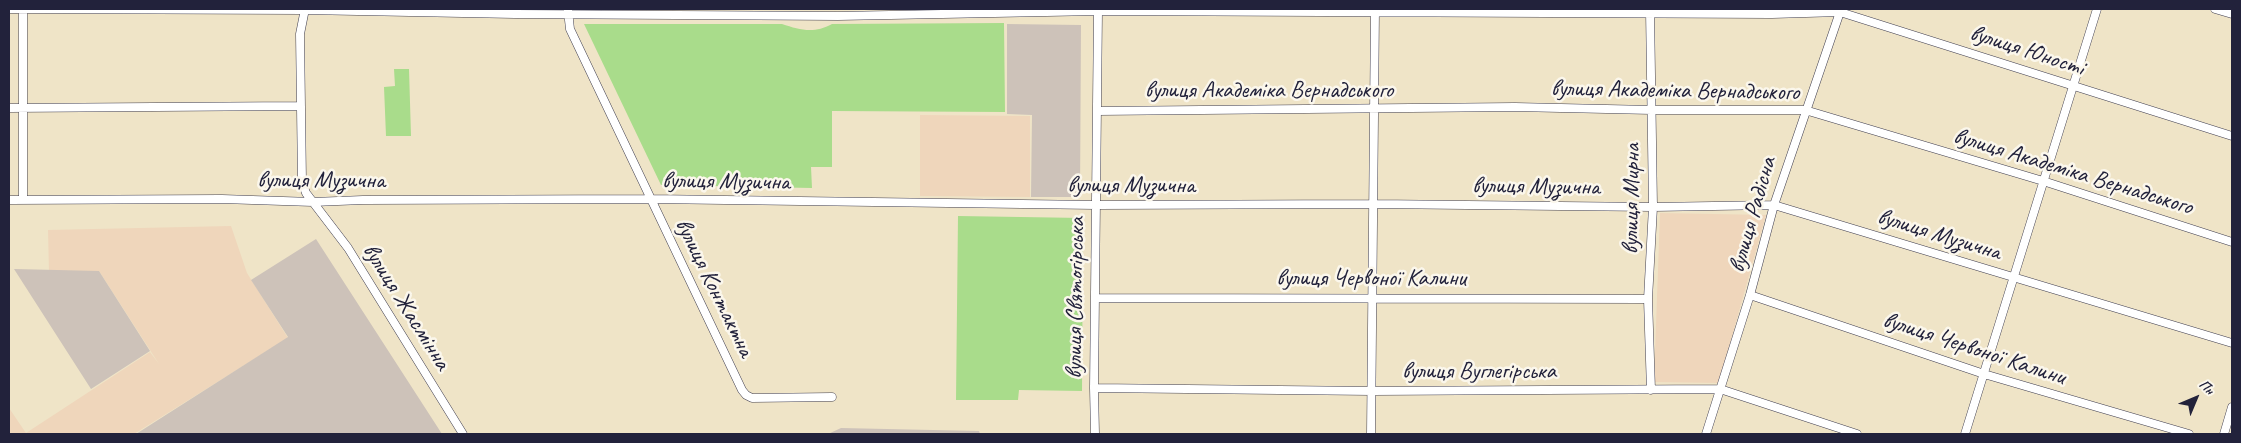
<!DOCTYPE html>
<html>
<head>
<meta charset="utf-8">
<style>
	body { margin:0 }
	#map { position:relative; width:2241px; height:443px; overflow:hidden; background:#efe4c7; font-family:Caveat,sans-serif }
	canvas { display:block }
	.frame { position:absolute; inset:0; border:10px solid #22223b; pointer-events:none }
	.north { position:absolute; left:2171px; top:373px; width:50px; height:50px; -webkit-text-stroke:4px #fbf7ec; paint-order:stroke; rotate:45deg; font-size:14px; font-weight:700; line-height:20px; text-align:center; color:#22223b }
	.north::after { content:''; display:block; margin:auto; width:18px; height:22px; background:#22223b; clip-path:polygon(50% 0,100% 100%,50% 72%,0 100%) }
</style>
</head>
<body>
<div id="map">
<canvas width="2241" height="443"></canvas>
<div class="frame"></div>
<div class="north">Пн</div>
</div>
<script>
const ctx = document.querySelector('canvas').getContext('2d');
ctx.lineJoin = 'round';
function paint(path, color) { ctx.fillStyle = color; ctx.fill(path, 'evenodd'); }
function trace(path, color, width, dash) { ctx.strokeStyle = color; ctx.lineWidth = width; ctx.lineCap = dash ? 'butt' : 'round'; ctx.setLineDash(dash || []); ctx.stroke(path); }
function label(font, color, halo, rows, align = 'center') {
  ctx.font = font + ' Caveat,sans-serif'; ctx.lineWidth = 5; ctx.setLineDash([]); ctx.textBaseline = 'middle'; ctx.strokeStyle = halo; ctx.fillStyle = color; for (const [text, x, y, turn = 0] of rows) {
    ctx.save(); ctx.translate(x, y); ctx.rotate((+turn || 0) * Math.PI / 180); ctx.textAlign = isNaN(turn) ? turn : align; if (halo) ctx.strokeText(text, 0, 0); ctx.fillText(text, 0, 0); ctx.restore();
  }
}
paint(new Path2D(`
	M 920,115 L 1030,116 L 1030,197 L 920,196 Z
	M 1660,213 L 1766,215 L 1719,383 L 1654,382 Z
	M 231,226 L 247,273 L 288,338 L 134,434 L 9,434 L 9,408 L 26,433 L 150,352 L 159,364 L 99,271 L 49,272 L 48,230 Z`), '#efd6bb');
paint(new Path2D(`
	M 1007,24 L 1081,25 L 1080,197 L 1031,197 L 1032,115 L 1007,114 Z
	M 316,239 L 442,434 L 136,434 L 288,337 L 251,280 Z
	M 14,269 L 99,271 L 150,351 L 91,389 Z
	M 841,428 L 979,431 L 980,434 L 828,434 Z`), '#cdc2b9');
paint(new Path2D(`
	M 1004,23 L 1005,112 L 832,111 L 832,167 L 811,167 L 812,188 L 661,185 L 584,24 L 782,24 C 800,30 814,34 832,24 Z
	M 394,69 L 409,69 L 411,136 L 386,136 L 384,87 L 395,86 Z
	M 958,216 L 1083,218 L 1082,391 L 1019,390 L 1018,400 L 956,400 Z`), '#a9dc8b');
const minor = new Path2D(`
	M 9,9 L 305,10 L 515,14 L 838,16 L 1098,11 L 1772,14 L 1840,12 L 2232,136
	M 305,9 L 300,34 L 302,182 L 306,193 L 348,248 L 463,434
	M 2215,9 L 2232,14
	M 1650,10 L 1653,207 L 1648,299 L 1651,390
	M 568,11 L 570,29 L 742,390 L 746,395 L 752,398 L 832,397
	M 9,108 L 300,106
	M 1097,111 L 1515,107 L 1652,110 L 1805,110 L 2043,181 L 2232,242
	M 9,200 L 222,199 L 313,202 L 363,200 L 651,199 L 1096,205 L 1374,204 L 1653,207 L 1774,205 L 2232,343
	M 23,200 L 23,9
	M 1750,295 L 1984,374 L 2189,434
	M 1095,298 L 1648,299
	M 1094,388 L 1372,391 L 1720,389 L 1857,434
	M 1095,434 L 1094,388 L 1098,11
	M 1371,434 L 1375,9
	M 1706,434 L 1750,295 L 1774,205 L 1841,9
	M 1965,434 L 2097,9
	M 2224,434 L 2232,407`);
trace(minor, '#413f50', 9);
trace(minor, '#fff', 8);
label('24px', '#22223b', '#fbf7ec', [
	["вулиця Юності",2027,51,18],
	["вулиця Академіка Вернадського",1269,91],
	["вулиця Академіка Вернадського",1675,91,1],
	["вулиця Академіка Вернадського",2073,172,17],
	["вулиця Музична",321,181],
	["вулиця Музична",726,182,1],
	["вулиця Музична",1131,186],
	["вулиця Музична",1536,187,1],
	["вулиця Мирна",1632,199,-89],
	["вулиця Радісна",1753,215,-74],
	["вулиця Музична",1939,235,17],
	["вулиця Червоної Калини",1371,279],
	["вулиця Контактна",714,288,64],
	["вулиця Святогірська",1076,298,-89],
	["вулиця Жасмінна",406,307,58],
	["вулиця Червоної Калини",1974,349,18],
	["вулиця Вуглегірська",1479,372]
]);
</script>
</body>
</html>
